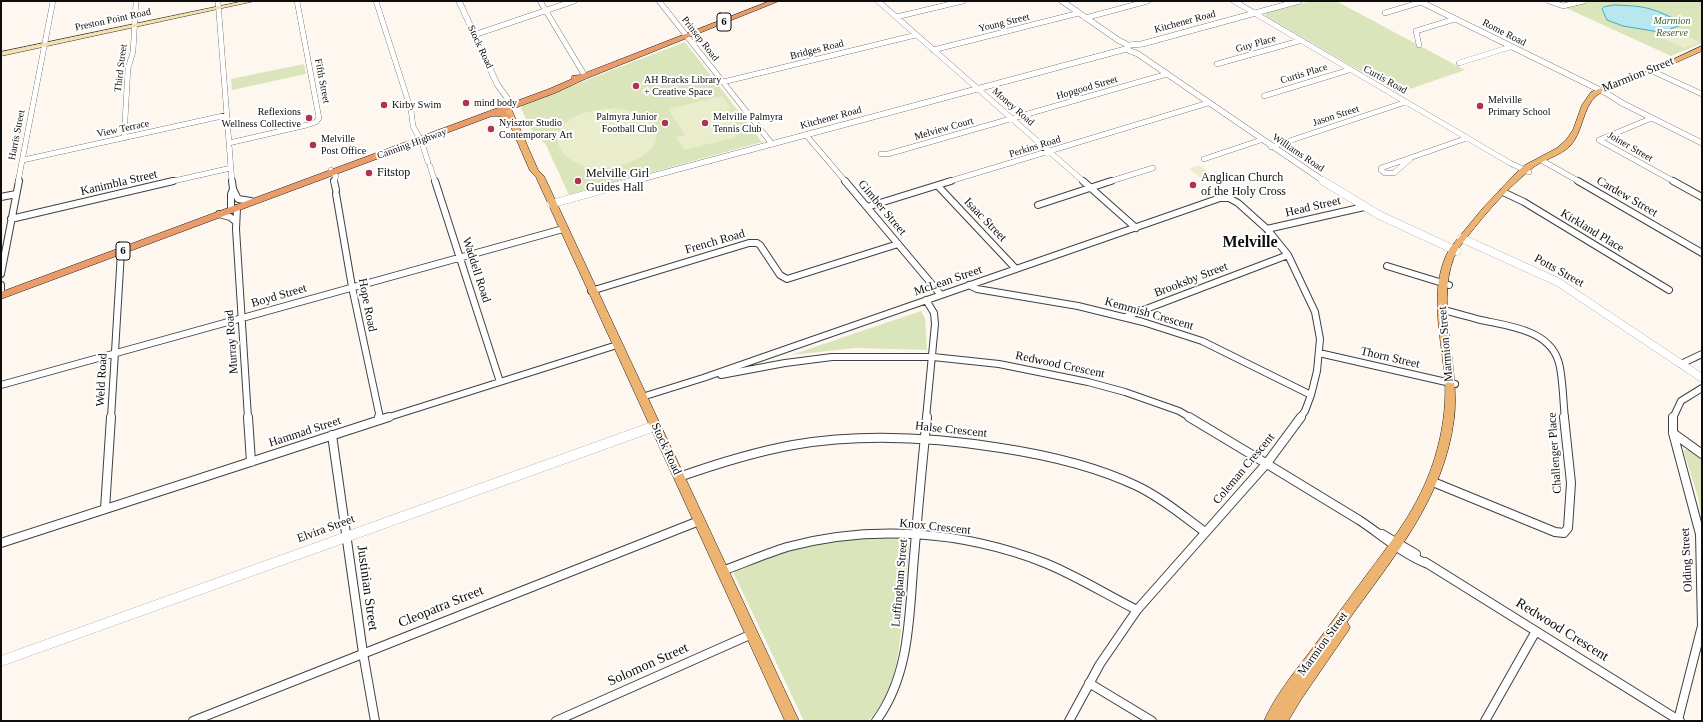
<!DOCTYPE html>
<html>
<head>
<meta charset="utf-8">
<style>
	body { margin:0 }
	#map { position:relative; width:1703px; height:722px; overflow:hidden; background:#fdf7ef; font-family:"Times New Roman",serif }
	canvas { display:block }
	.frame { position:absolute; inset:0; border:2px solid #0d0d0d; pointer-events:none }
</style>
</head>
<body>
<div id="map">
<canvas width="1703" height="722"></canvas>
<div class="frame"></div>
</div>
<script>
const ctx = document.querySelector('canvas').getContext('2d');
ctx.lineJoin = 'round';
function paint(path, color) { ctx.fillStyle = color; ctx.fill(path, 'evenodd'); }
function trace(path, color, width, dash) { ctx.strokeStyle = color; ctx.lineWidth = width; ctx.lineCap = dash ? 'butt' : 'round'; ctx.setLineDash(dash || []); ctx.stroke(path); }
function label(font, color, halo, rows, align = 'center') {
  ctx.font = font + ' "Times New Roman",serif'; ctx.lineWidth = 4; ctx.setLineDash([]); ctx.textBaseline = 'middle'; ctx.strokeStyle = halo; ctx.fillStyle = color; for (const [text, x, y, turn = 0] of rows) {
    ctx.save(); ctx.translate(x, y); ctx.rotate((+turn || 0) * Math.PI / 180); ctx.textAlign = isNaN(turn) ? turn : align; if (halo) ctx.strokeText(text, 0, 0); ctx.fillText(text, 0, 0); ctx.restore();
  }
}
paint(new Path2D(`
	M 1312,1 L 1336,1 L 1465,70 L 1398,93 L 1266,16 L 1266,13 Z
	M 1588,1 L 1702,1 L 1702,43 L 1671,56 L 1566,8 Z
	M 685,42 L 762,142 L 569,195 L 546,145 L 530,128 L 521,108 L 522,105 Z
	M 304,64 L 306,74 L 232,90 L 231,79 Z
	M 921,311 L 925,318 L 927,350 L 855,348 L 791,355 Z
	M 1688,448 L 1702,456 L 1702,518 L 1698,497 L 1684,452 L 1684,450 L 1688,450 Z
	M 888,537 L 903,538 L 909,546 C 907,568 905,590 903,611 C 899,650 897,692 868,721 L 804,721 L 734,574 L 735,569 C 752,563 768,556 785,551 C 819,542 854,539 888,537 Z`), '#dae5bb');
paint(new Path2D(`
	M 1676,32 L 1700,42 L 1684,48 L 1661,38 Z
	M 722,96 L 731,108 L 726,110 L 735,123 L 729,125 L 737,137 L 684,150 L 676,137 L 685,135 L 668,109 Z
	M 615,108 C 630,110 653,116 656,135 C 657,146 648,153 639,158 C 566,197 512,113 615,108 Z
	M 1199,165 L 1216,178 L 1206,182 L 1189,169 Z`), '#e9edcc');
const water = new Path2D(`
	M 1614,5 C 1643,6 1652,7 1678,21 L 1681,25 L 1670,29 L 1665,33 L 1623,26 L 1607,20 L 1602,9 L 1604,7 Z`);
paint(water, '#b8e7f0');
trace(water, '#46aac0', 1);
const minorFar2 = new Path2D(`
	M 218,1 L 232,182
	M 376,1 L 411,110 L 413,126 L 422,143 L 428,162
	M 540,1 L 585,76
	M 659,1 L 772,144
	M 878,1 L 1084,182
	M 1234,1 L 1510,163 L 1529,172
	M 1549,1 L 1563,6 L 1584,1
	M 1385,13 L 1421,2
	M 896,17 L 963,1
	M 1085,18 L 1148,1
	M 1419,45 L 1416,31 L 1455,19
	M 933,50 L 1079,13
	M 1459,63 L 1510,47
	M 1217,64 L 1299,41
	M 1652,71 L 1702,94
	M 723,82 L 916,35
	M 1264,96 L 1349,70
	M 1652,118 L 1599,140 L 1675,182
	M 806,135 L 846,182
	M 124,138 L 128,68 L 133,52 L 136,1
	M 229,143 L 307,125 L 316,122 L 319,118 L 297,1
	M 1271,147 L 1406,102
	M 881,154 L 888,154 L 1167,74
	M 1204,159 L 1261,140
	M 1410,159 L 1394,173 L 1385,173 L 1381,170 L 1381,168 L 1467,138
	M 23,160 L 227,115
	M 1541,160 L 1580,182
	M 430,166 L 435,182
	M 331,170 L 336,176 L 334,182
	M 18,182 L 53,1
	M 169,182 L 231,168
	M 947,182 L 1208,103
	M 1108,182 L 1153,168`);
const minorFar1 = new Path2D(`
	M 232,181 L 233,189 L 238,199 L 251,201
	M 334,181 L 336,190
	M 435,181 L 500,382
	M 845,181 L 941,295
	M 1083,181 L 1136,228
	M 1578,181 L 1702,253
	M 1673,181 L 1702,197
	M 938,186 L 1016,269
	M 1503,192 L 1524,202 L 1669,290
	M 336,194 L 352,287 L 380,418
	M 1,197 L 16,194
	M 1038,205 L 1111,181
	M 867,207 L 951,181
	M 237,208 L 236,229 L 248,418
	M 231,210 L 231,194 L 233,189
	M 219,214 L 230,217 L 235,221
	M 11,219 L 173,181
	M 1267,229 L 1364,207
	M 1387,266 L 1449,285
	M 1,274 L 19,181
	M 1,285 L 1,292
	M 969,285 L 977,289 L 1078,306 L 1143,322 L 1202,341 L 1311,395
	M 591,291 L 749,243 L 757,243 L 760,245 L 780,275 L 787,279 L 898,244
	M 926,300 L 934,313 L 935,324 L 926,418
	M 1443,310 C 1456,313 1469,317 1481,320 C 1509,326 1548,330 1558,360 C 1563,373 1563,403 1565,418
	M 1125,317 L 1288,255
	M 1319,353 L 1455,384
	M 1681,364 L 1702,354
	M 721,375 L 785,363 L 832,357 L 933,357 L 999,364 L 1088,382 L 1125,392 L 1179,411 L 1191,418
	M 1,385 L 563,229
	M 642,397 L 703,378 L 1220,198 L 1229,198 L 1238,203 L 1267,229 L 1288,255 L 1315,312 L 1320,339 L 1317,371 L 1311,395 L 1305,411 L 1300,418
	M 111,418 L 121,252
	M 386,418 L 617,345
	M 1673,418 L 1681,401 L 1702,388`);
const minor = new Path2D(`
	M 248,417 L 251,462
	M 379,417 L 380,420
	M 1189,417 C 1246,451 1302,485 1359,520 C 1382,535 1402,554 1428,564
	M 1673,417 L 1673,433 L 1700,534 L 1702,626 L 1678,720
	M 1673,433 L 1702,454
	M 332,435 L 363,653 L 375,721
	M 679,477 C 716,464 754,452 793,445 C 862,433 932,437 1001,448 C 1047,455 1095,466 1137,486 C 1162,498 1183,516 1205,532
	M 1433,482 L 1555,532 L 1564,533 L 1568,528 L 1571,483 L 1564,417
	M 105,509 L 111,417
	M 1382,534 L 1416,554
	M 1,543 L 389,417
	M 1425,562 L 1680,721
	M 722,571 C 744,563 765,554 787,547 C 872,524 964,531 1045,563 C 1077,576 1107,595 1137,610
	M 1089,683 L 1152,721
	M 193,721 L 699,521
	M 556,721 L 752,634
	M 876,721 C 911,674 909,613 914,557 C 918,510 922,464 927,417
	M 1069,721 L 1100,664 L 1137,610 L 1267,463 L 1301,417
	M 1485,721 L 1536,631`);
const tertiaryFar2 = new Path2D(`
	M 459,1 L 497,84 L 510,102
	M 1062,1 L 1118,40 L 1128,45
	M 1419,1 L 1606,93 L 1624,104
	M 474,35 L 574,1
	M 1130,45 L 1142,44 L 1299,1
	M 1128,50 L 1138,54 L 1325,182
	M 1620,102 L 1702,143
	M 630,182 L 1126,49`);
const tertiaryFar1 = new Path2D(`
	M 1323,181 L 1379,215 L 1457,251
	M 551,204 L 634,181
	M 1461,238 L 1558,282 L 1702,378`);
const tertiary = new Path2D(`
	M 1,661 L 655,426`);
const secondary = new Path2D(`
	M 244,1 L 255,1 L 1,56 L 1,52 Z`);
const primary = new Path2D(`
	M 1702,46 L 1702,51 C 1679,61 1656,72 1632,81 C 1623,85 1603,90 1596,96 C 1583,107 1583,131 1571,145 C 1560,157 1542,159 1530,170 C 1503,192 1479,221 1458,249 C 1432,295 1461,367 1454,419 C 1444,499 1392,559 1347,622 L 1350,627 L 1348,631 L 1302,698 L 1288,721 L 1264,721 C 1275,696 1293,674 1309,653 C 1329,626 1348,600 1368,573 C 1401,529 1428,493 1440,438 C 1444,420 1446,400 1445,381 C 1442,339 1427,287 1450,248 L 1483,208 L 1518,171 L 1525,165 L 1557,148 L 1566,140 L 1573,130 L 1582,105 L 1591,92 L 1650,70 Z
	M 502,102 L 505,102 L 509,104 L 538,170 L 544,176 L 799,721 L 785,721 L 536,177 L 530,171 L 501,104 Z`);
const trunk = new Path2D(`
	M 770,1 L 779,1 L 585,79 L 555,93 L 504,112 L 515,118 L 514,120 L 508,120 L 499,116 L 492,116 L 1,299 L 1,292 L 549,89 L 572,79 L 572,76 L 580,75 Z`);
trace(minorFar2, '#404040', 5.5);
trace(minorFar1, '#404040', 8);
trace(minor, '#404040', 10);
trace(tertiaryFar2, '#404040', 6);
trace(tertiaryFar1, '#404040', 8);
trace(tertiary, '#404040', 10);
trace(secondary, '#2f2f2f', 1);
trace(primary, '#1e1e1e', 1);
trace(trunk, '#1e1e1e', 1);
trace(minorFar2, '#fff', 5);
trace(minorFar1, '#fff', 6);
trace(minor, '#fff', 8);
trace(tertiaryFar2, '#fff', 5.5);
trace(tertiaryFar1, '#fff', 8);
trace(tertiary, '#fff', 10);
paint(secondary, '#f7e0b0');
paint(primary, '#ecb371');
paint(trunk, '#ea9b6a');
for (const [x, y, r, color] of [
	[636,86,4,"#b03253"],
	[466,103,4,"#b03253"],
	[384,105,4,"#b03253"],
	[1480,106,4,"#b03253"],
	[309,118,4,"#b03253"],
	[665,123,4,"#b03253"],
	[705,123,4,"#b03253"],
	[491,129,4,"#b03253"],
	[313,145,4,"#b03253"],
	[369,173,4,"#b03253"],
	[578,181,4,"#b03253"],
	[1193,185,4,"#b03253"]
]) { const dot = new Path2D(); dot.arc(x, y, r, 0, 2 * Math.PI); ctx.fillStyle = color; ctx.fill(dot); trace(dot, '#fff', 1.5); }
label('10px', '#0d0d0d', '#fff', [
	["Preston Point Road",113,20,-12],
	["Kitchener Road",1185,22,-15],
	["Young Street",1004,23,-14],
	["Rome Road",1504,33,27],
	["Prinsep Road",700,39,52],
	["Guy Place",1256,44,-16],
	["Stock Road",480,47,65],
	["Bridges Road",817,50,-14],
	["Third Street",121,68,-83],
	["Curtis Place",1304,74,-17],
	["Curtis Road",1385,80,29],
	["Fifth Street",322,81,79],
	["Hopgood Street",1087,88,-16],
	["Money Road",1013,107,41],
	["Jason Street",1336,116,-18],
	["Kitchener Road",831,118,-15],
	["View Terrace",123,129,-12],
	["Melview Court",944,129,-16],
	["Harris Street",17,135,-79],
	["Canning Highway",412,144,-20],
	["Perkins Road",1035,147,-17],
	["Joiner Street",1630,147,30],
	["Williams Road",1298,153,34]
]);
label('italic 10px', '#3c5f24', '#fff', [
	["Marmion",1672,21],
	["Reserve",1672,33]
]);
label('10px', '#0d0d0d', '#fff', [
	["AH Bracks Library",644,80],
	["+ Creative Space",644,92],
	["Melville",1488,100],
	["Primary School",1488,112],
	["mind body",474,103],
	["Kirby Swim",392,105],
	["Reflexions",301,112,"right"],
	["Wellness Collective",301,124,"right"],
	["Palmyra Junior",657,117,"right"],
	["Football Club",657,129,"right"],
	["Melville Palmyra",713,117],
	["Tennis Club",713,129],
	["Nyisztor Studio",499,123],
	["Contemporary Art",499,135],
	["Melville",321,139],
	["Post Office",321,151]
], 'left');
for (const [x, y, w] of [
	[724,22,14],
	[123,251,14]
]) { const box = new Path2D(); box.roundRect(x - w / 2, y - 9, w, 18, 3); ctx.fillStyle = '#fff'; ctx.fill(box); trace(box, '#0d0d0d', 1); }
label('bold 11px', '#0d0d0d', null, [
	["6",724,22],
	["6",123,251]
]);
label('12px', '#0d0d0d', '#fff', [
	["Marmion Street",1638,75,-22],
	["Kanimbla Street",119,183,-13],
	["Cardew Street",1627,197,30],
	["Head Street",1313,207,-13],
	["Gimber Street",882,208,50],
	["Isaac Street",985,220,46],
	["Kirkland Place",1592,231,31],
	["French Road",715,242,-16],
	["Waddell Road",476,270,72],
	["Potts Street",1559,271,29],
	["Brooksby Street",1191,280,-21],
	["McLean Street",948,281,-19],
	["Boyd Street",279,296,-16],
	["Hope Road",367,305,79],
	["Kemmish Crescent",1149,314,16],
	["Murray Road",232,342,-94],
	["Marmion Street",1446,344,-95],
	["Thorn Street",1390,358,13],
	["Redwood Crescent",1060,365,12],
	["Weld Road",102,380,-87],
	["Halse Crescent",951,430,6],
	["Hammad Street",305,432,-18],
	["Stock Road",666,449,65],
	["Challenger Place",1555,453,-94],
	["Coleman Crescent",1244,469,-50],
	["Knox Crescent",935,527,6],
	["Elvira Street",326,529,-20],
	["Olding Street",1687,560,-93],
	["Luffingham Street",900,583,-85],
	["Marmion Street",1323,644,-54]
]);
label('12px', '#0d0d0d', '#fff', [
	["Fitstop",377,173],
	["Melville Girl",586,174],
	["Guides Hall",586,188],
	["Anglican Church",1201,178],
	["of the Holy Cross",1201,192]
], 'left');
label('14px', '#0d0d0d', '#fff', [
	["Justinian Street",367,588,82],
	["Cleopatra Street",441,607,-22],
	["Redwood Crescent",1562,630,32],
	["Solomon Street",648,665,-24]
]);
label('bold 16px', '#0d0d0d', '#fff', [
	["Melville",1250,243]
]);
</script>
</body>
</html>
